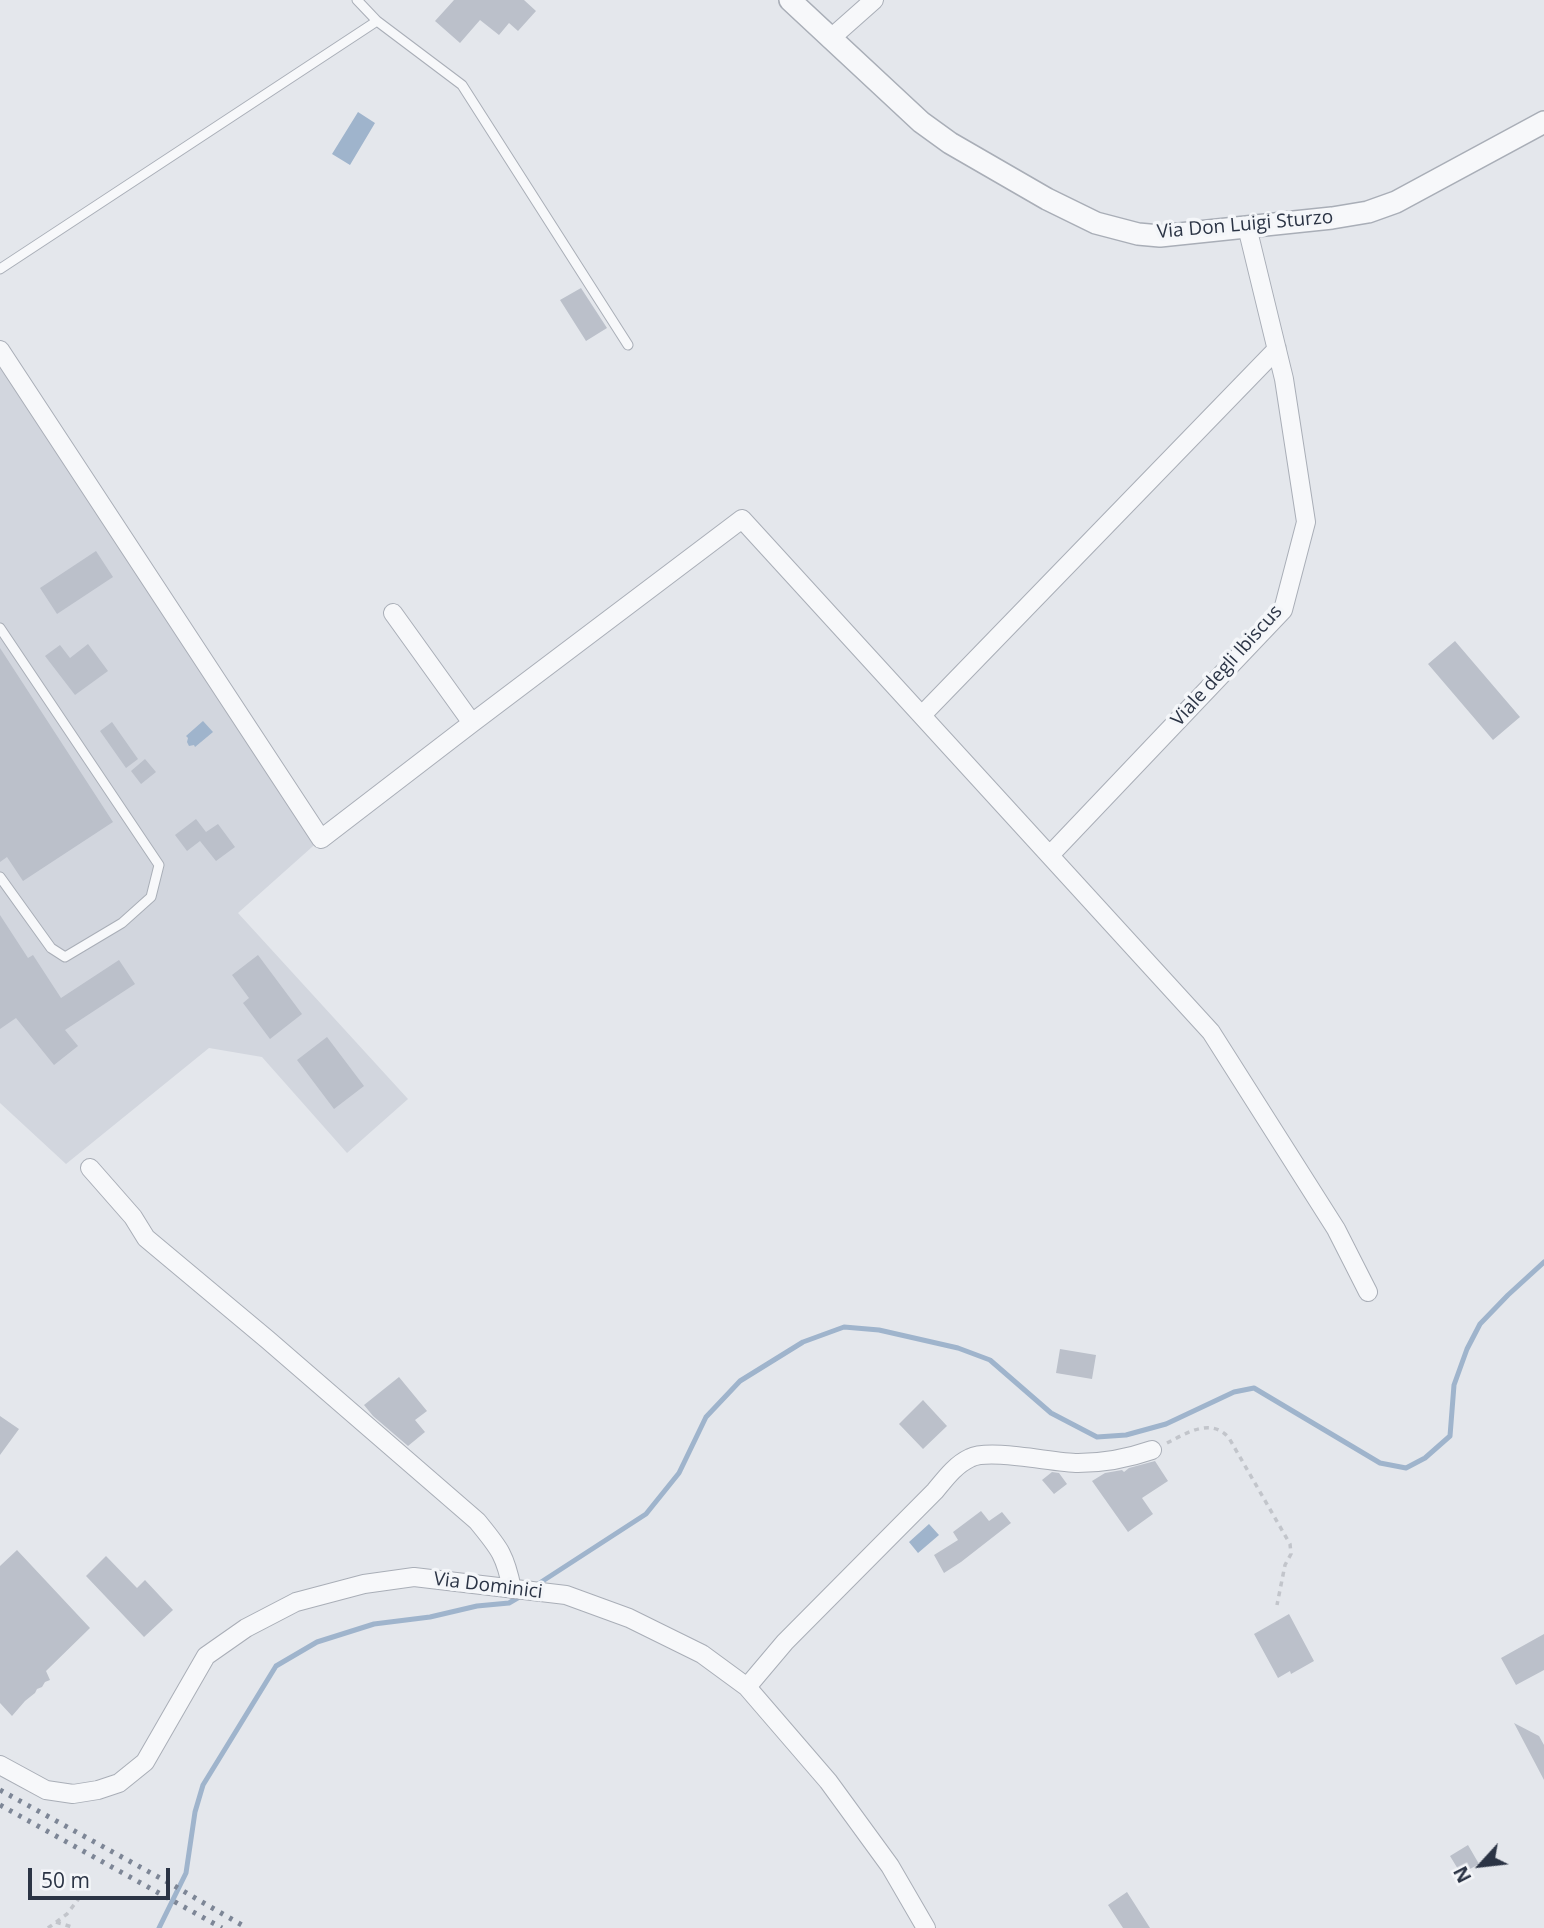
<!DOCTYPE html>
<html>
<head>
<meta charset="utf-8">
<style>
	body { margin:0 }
	#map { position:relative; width:1544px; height:1928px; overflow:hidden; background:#e4e7ec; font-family:"Open Sans",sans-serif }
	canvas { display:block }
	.north { position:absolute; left:1446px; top:1830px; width:70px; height:70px; -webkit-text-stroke:5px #f4f6f9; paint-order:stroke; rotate:243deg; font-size:19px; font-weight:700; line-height:28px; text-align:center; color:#2b3445 }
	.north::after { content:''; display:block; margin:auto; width:24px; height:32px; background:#2b3445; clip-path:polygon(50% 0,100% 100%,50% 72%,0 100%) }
	.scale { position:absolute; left:28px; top:1868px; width:142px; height:32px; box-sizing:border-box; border:4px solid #2b3445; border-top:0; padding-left:9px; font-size:21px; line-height:24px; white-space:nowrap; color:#2b3445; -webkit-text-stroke:5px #f4f6f9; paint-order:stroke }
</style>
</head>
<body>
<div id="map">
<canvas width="1544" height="1928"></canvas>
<div class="north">N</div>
<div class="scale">50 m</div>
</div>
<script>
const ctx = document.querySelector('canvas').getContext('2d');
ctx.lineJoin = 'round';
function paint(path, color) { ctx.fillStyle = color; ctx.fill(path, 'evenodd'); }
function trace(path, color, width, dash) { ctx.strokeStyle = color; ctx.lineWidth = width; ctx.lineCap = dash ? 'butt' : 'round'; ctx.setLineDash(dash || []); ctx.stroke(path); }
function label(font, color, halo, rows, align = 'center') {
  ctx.font = font + ' "Open Sans",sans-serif'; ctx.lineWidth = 7; ctx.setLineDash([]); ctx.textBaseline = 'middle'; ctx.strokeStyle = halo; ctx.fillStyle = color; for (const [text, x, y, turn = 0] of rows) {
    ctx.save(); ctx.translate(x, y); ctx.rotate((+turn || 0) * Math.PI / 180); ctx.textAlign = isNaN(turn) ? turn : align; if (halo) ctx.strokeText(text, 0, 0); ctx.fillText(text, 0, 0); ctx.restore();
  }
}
paint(new Path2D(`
	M 0,354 L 321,839 L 238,913 L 408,1099 L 347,1153 L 262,1057 L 209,1048 L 66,1164 L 0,1103 Z`), '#d2d6de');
paint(new Path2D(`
	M 358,112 L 375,123 L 350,165 L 332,154 Z
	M 203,721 L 213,732 L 195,747 L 194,745 L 189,746 L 187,742 L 188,738 L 186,736 Z
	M 929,1524 L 939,1535 L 918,1553 L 909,1542 Z`), '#9fb4cc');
trace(new Path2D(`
	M 535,1586 L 646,1514 L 679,1473 L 706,1417 L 740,1381 L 803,1342 L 844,1327 L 879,1330 L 958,1348 L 990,1360 L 1051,1413 L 1097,1437 L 1126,1435 L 1166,1424 L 1234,1392 L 1254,1388 L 1380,1463 L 1406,1468 L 1425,1458 L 1450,1436 L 1454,1385 L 1467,1349 L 1480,1324 L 1508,1295 L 1544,1262
	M 159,1928 L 186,1873 L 195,1812 L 203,1785 L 276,1666 L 317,1642 L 374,1624 L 430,1617 L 477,1606 L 509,1603 L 521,1596`), '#9fb4cc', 5);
paint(new Path2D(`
	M 454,0 L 524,0 L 536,11 L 518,31 L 509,23 L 499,35 L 480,20 L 460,43 L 435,21 Z
	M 581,288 L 607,328 L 586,341 L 560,300 Z
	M 96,551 L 113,577 L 57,614 L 40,588 Z
	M 1455,641 L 1520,717 L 1493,740 L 1428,664 Z
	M 88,644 L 108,671 L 75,695 L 45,656 L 60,645 L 70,658 Z
	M 0,648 L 113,822 L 23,881 L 7,857 L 0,862 Z
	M 112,722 L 138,759 L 126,768 L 100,731 Z
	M 145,759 L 156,772 L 141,784 L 131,771 Z
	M 196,819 L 206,832 L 218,824 L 235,847 L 216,861 L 200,841 L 187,851 L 175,835 Z
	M 0,915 L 28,958 L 33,955 L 61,998 L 119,960 L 135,984 L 65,1030 L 78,1046 L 54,1065 L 16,1018 L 0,1029 Z
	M 258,955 L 302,1014 L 270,1039 L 243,1003 L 249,998 L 232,975 Z
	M 327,1037 L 364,1086 L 334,1109 L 297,1060 Z
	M 1060,1349 L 1096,1355 L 1092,1379 L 1056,1373 Z
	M 399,1377 L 427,1411 L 415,1420 L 425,1432 L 408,1446 L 373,1416 L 364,1405 Z
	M 923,1400 L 947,1426 L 923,1449 L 899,1424 Z
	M 0,1416 L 19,1429 L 0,1455 Z
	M 1155,1461 L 1168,1481 L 1142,1498 L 1153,1514 L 1128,1532 L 1092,1481 L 1105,1473 L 1122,1470 L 1124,1472 L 1129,1468 Z
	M 1052,1472 L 1059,1473 L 1067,1484 L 1054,1494 L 1042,1480 Z
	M 981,1511 L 989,1521 L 1002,1512 L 1011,1523 L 961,1562 L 944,1573 L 934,1555 L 958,1540 L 953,1532 Z
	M 17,1550 L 90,1628 L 46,1671 L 50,1680 L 45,1682 L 42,1687 L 37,1689 L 35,1693 L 25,1701 L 12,1716 L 0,1703 L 0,1566 Z
	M 106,1556 L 137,1588 L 145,1580 L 173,1610 L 144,1637 L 86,1576 Z
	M 1289,1614 L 1314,1661 L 1291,1674 L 1290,1671 L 1278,1678 L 1254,1634 Z
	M 1544,1634 L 1544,1670 L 1516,1685 L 1501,1658 Z
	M 1514,1723 L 1539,1736 L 1544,1745 L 1544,1780 Z
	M 1468,1845 L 1479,1864 L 1461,1874 L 1450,1856 Z
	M 1127,1892 L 1150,1928 L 1123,1928 L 1108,1905 Z`), '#bbc0ca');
const service = new Path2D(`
	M 357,0 L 377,21 L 462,85 L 628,345
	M 0,269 L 377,21
	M 0,628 L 159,865 L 151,897 L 122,923 L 65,957 L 51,948 L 0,877`);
const minor = new Path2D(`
	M 830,39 L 874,0
	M 0,350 L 321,839 L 472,723 L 742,519 L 1211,1032 L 1336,1229 L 1368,1292
	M 393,613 L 472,723
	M 922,715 L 1277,349
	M 1050,855 L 1283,610 L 1306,522 L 1284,379 L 1247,227
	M 90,1168 L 133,1217 L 146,1238 L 268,1340 L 477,1521 C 499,1548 505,1554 512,1589
	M 747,1687 L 785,1642 L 935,1491 C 945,1479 955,1465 970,1458 C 990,1448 1053,1463 1078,1463 C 1103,1463 1129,1458 1152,1450
	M 0,1765 L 46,1790 L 73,1794 L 98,1790 L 119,1783 L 145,1762 L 206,1656 L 246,1628 L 296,1602 L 364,1584 L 414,1577 L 566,1595 L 629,1618 L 702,1654 L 747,1687 L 828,1781 L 890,1866 L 926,1928`);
const tertiary = new Path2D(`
	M 790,0 L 921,122 L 950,143 L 1047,199 L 1096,223 L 1138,234 L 1160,236 L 1332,218 L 1368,212 L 1396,202 L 1544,122`);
trace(service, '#a9aeb7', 11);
trace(minor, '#a9aeb7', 20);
trace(tertiary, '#a9aeb7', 24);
trace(new Path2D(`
	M 1167,1443 C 1187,1433 1211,1417 1229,1438 L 1290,1544 L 1291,1554 L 1285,1565 L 1277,1605
	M 56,1922 L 75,1928
	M 48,1928 L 67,1914 L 83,1893`), '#c2c5cb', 3.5, [5, 5]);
trace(service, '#f7f8fa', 9);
trace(minor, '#f7f8fa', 18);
trace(tertiary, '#f7f8fa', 21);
trace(new Path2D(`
	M 0,1790 L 171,1884 L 247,1928
	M 0,1805 L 222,1928`), '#7d8696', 5, [3.5, 7]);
label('19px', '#2b3445', '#f4f6f9', [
	["Via Don Luigi Sturzo",1245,225,-5],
	["Viale degli Ibiscus",1227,666,-48],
	["Via Dominici",488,1586,7]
]);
</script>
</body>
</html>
